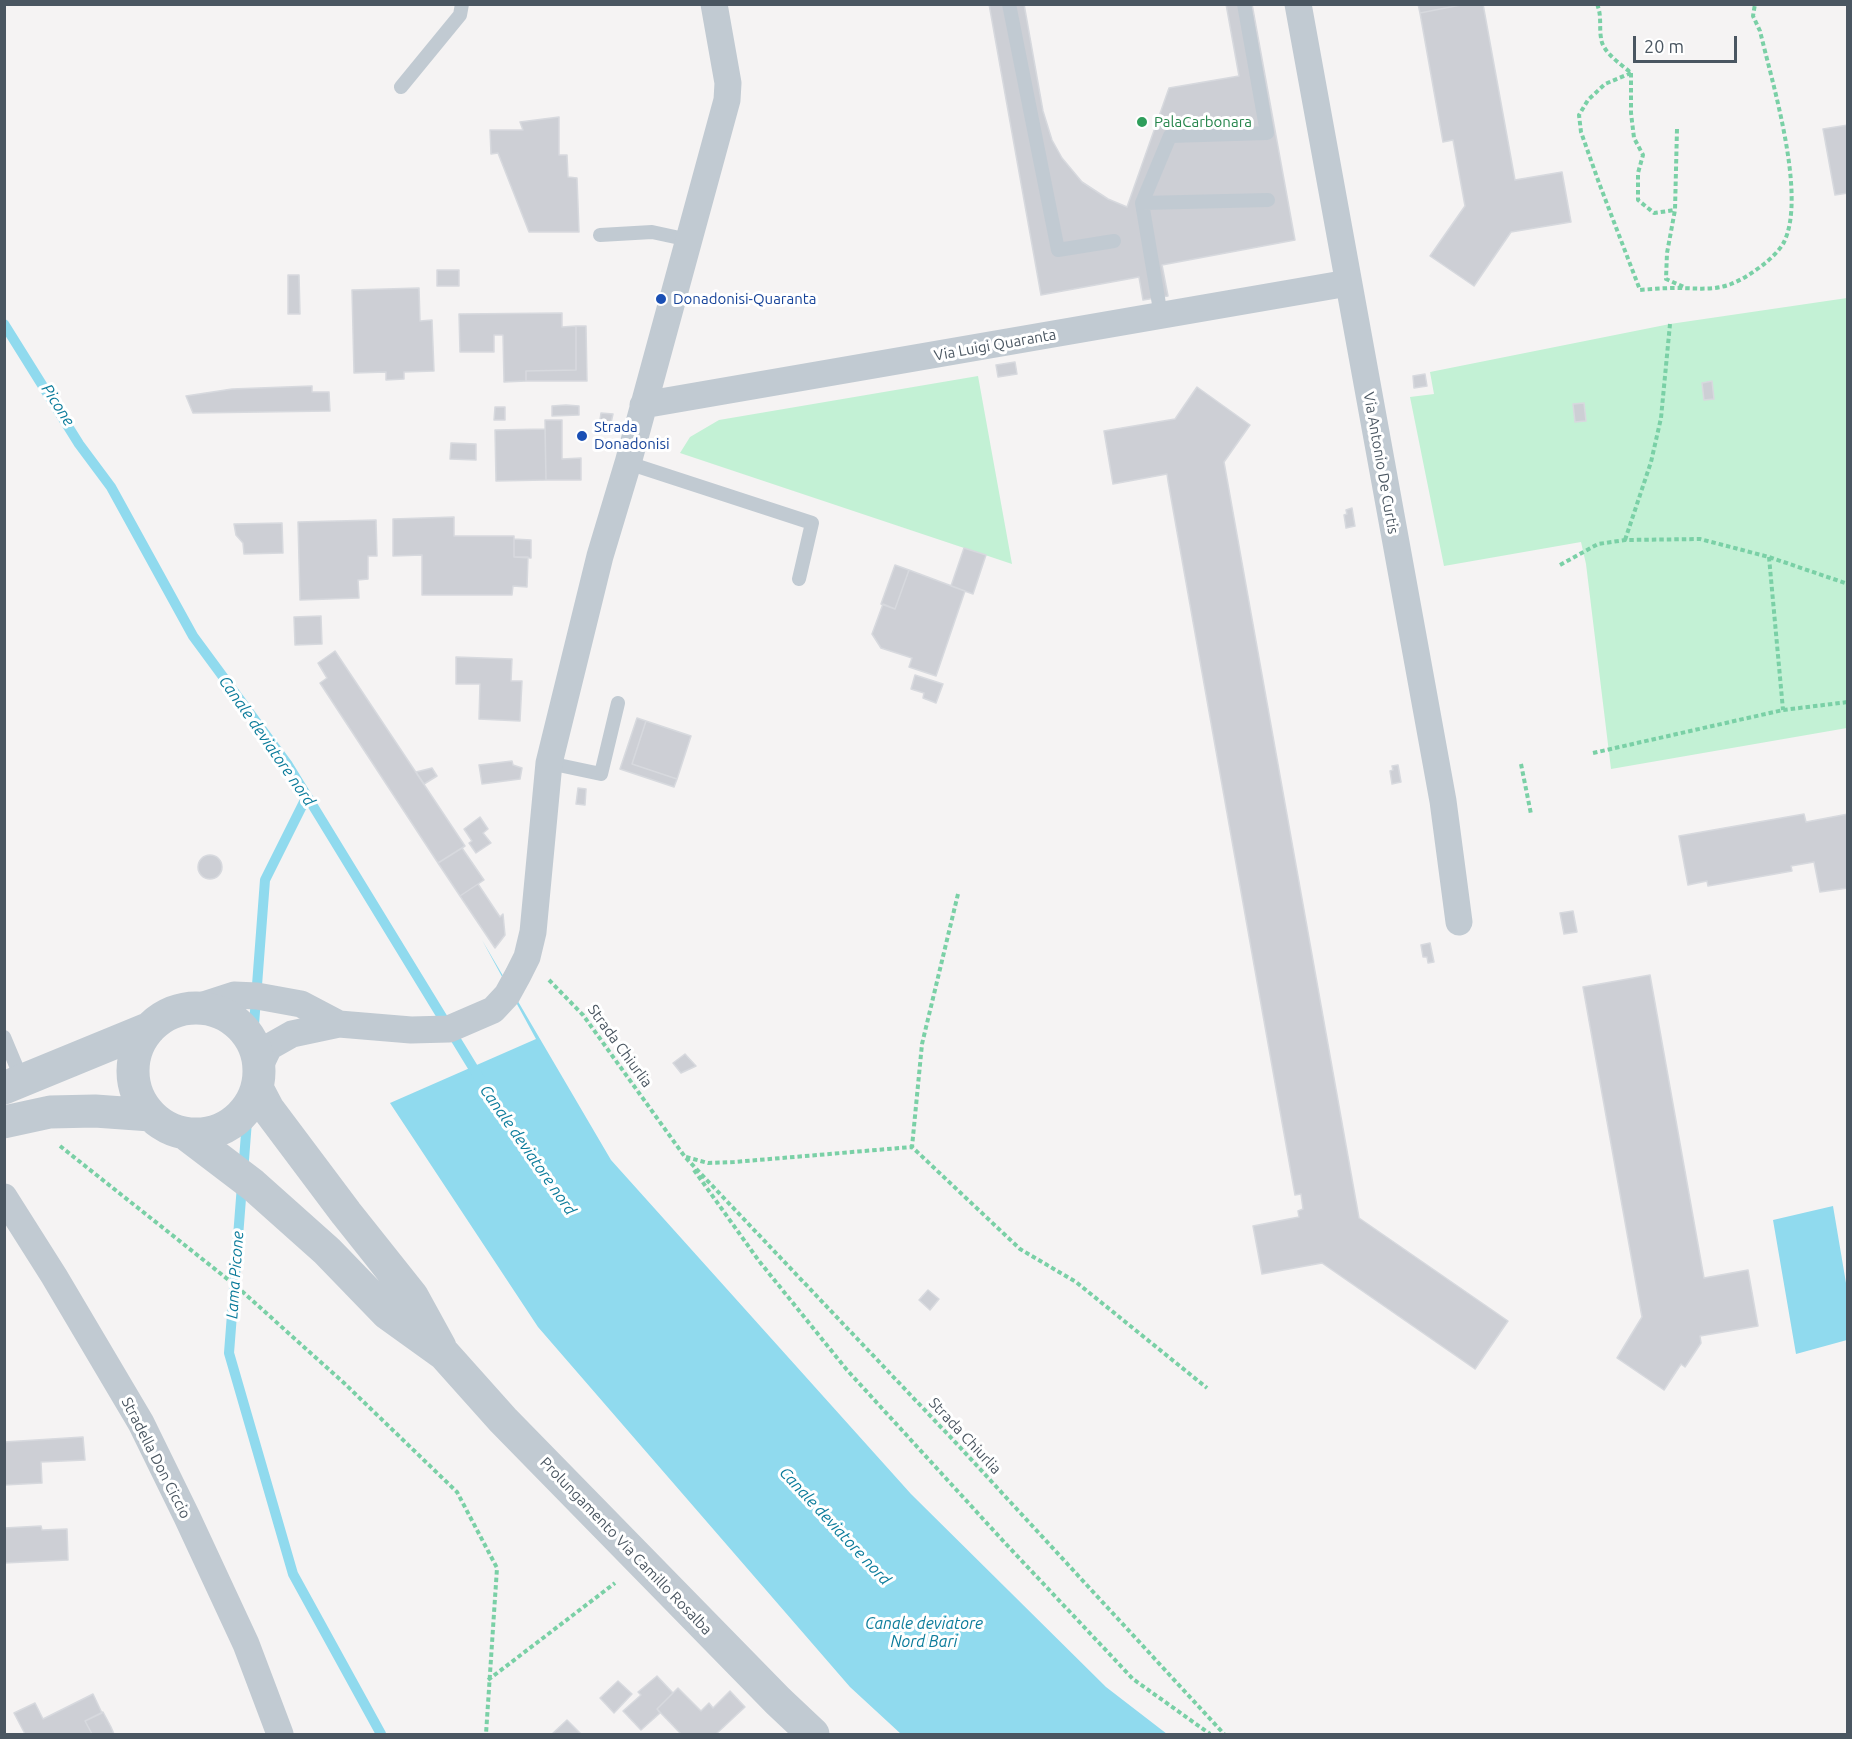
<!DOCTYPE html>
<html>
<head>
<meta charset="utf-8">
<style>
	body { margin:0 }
	#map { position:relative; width:1852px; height:1739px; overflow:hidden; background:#f5f3f3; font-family:Ubuntu,sans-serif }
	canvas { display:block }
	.frame { position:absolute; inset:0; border:6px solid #4a5661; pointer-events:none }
	.scale { position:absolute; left:1633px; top:36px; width:104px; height:27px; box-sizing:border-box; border:3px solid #4a5661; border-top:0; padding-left:8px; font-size:18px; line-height:21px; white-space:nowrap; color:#4a5661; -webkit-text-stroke:4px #fff; paint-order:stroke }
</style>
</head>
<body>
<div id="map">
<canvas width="1852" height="1739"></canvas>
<div class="frame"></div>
<div class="scale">20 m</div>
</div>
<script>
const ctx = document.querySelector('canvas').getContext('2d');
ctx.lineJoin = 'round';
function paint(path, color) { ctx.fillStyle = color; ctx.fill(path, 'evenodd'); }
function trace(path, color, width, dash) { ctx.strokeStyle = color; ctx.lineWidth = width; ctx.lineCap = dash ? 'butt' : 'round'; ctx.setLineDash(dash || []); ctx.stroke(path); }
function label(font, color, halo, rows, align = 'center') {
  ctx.font = font + ' Ubuntu,sans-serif'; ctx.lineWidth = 6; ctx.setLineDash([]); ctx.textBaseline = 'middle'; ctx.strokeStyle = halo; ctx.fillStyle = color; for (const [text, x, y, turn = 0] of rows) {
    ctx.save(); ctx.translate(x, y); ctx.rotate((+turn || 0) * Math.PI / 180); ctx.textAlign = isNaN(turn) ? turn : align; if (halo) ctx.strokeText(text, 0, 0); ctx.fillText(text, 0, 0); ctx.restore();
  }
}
paint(new Path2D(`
	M 1847,298 L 1847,728 L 1611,769 L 1586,564 L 1581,542 L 1444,566 L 1410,397 L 1434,394 L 1430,372 L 1670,324 Z
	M 978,376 L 1012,564 L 680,453 L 690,437 L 719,420 Z`), '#c3f1d5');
paint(new Path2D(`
	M 482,940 L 611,1160 L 911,1494 L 1106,1687 L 1167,1734 L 901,1734 L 850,1687 L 538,1327 L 390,1103 L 536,1039 Z
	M 1833,1206 L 1847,1289 L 1847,1340 L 1796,1354 L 1773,1220 Z`), '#90daee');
trace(new Path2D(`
	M 4,324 L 79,444 L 111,487 L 193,636 L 288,765 L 480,1079
	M 251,1064 L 265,880 L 307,796
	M 249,1095 L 229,1353 L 293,1574 L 381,1734`), '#90daee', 10);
const building = new Path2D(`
	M 989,4 L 1252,4 L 1295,240 L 1162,265 L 1168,296 L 1143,300 L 1139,277 L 1041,295 Z
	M 1024,4 L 1226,4 L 1239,76 L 1169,88 L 1127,207 L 1108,199 L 1082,182 L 1062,158 L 1052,140 L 1043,111 Z
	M 1418,4 L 1466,4 L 1420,13 Z
	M 1466,4 L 1483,4 L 1515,180 L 1562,172 L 1571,222 L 1511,232 L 1474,286 L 1430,256 L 1465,206 L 1453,140 L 1443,142 L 1420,13 Z
	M 559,117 L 559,155 L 567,155 L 568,177 L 577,178 L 579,232 L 529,232 L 498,153 L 491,154 L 490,130 L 523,130 L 520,122 Z
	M 1848,125 L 1848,193 L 1835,195 L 1823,129 Z
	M 437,270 L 459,270 L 459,286 L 437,286 Z
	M 288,275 L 299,275 L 300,314 L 288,314 Z
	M 419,288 L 420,321 L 432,320 L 434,371 L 404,372 L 404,379 L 386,380 L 386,372 L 354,373 L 352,290 Z
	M 562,313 L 562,327 L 576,326 L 576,370 L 526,371 L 526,381 L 504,382 L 503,335 L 494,335 L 494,352 L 460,352 L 459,314 Z
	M 576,326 L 586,326 L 587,381 L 526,381 L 526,371 L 576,370 Z
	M 1015,362 L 1017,374 L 998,377 L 996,365 Z
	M 1425,374 L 1427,386 L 1414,388 L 1413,376 Z
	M 1712,381 L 1714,399 L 1704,400 L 1702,383 Z
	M 312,386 L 312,392 L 329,392 L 330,411 L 193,413 L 186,396 L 232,389 Z
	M 1197,387 L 1250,425 L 1224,462 L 1359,1218 L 1508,1321 L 1475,1369 L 1322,1263 L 1262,1274 L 1253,1226 L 1299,1217 L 1298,1211 L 1303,1209 L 1301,1194 L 1295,1195 L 1168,481 L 1167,474 L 1113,484 L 1104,431 L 1175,419 Z
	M 1584,403 L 1586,421 L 1575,422 L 1573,404 Z
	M 566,405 L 579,406 L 579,415 L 552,416 L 552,406 Z
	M 495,407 L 505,407 L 505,420 L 494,420 Z
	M 601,413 L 613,414 L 610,427 L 599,426 Z
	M 545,420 L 562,420 L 562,459 L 581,458 L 581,480 L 546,480 Z
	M 545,429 L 546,480 L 496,481 L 495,430 Z
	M 451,443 L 476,444 L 476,460 L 450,459 Z
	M 1352,508 L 1355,526 L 1346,528 L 1344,515 L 1347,514 L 1346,510 Z
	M 454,517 L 454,536 L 514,536 L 514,557 L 528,557 L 527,587 L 513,586 L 512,595 L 422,595 L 422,555 L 393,556 L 393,519 Z
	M 376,520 L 377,556 L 368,556 L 368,579 L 358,580 L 359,598 L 300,600 L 298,522 Z
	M 282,523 L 283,553 L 244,554 L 243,543 L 236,535 L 234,524 Z
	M 514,539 L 531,540 L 531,558 L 514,557 Z
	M 964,548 L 986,555 L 973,594 L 951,586 Z
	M 895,565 L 909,570 L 895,609 L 881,604 Z
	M 909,570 L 965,591 L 936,676 L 909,667 L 912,658 L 881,648 L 872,634 L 883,604 L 895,609 Z
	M 321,616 L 322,644 L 295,645 L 294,617 Z
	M 335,651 L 465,846 L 438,863 L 320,683 L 327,678 L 318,663 Z
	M 456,657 L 512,659 L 511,681 L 522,681 L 520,721 L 479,719 L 480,684 L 456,684 Z
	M 915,675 L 943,684 L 936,703 L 923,698 L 924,693 L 911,689 Z
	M 637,718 L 646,721 L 632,764 L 677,779 L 674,787 L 620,769 Z
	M 646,721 L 691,736 L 677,779 L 632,764 Z
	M 512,761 L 513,765 L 522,768 L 520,779 L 482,784 L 479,765 Z
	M 1398,765 L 1401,782 L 1392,784 L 1390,771 L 1393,770 L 1392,766 Z
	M 432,768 L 437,776 L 424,784 L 416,772 Z
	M 578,788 L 586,789 L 585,805 L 576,804 Z
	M 1804,814 L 1806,822 L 1848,814 L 1848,888 L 1820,892 L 1814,862 L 1791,866 L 1792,871 L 1708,886 L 1707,881 L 1688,885 L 1679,836 Z
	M 480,817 L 488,829 L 483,833 L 491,843 L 476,853 L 469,843 L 472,841 L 464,829 Z
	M 462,848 L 484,880 L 460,896 L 438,863 Z
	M198 867a12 12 0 1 1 24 0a12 12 0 1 1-24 0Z
	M 478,884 L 500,917 L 503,914 L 505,935 L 495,948 L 460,896 Z
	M 1573,911 L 1577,932 L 1564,934 L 1560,913 Z
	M 1430,943 L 1434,962 L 1428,963 L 1427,957 L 1423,957 L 1421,945 Z
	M 1650,975 L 1704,1278 L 1748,1270 L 1758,1326 L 1700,1336 L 1701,1343 L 1685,1367 L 1681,1364 L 1664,1390 L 1617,1358 L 1642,1317 L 1583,987 Z
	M 685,1054 L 696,1066 L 681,1073 L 673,1063 Z
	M 928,1290 L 939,1299 L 930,1310 L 919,1300 Z
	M 83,1437 L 85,1460 L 41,1462 L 42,1483 L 4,1485 L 4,1442 Z
	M 41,1526 L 42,1530 L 67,1529 L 68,1560 L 4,1563 L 4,1528 Z
	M 657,1676 L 673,1693 L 657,1709 L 660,1713 L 641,1730 L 623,1711 L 641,1695 L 638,1692 Z
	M 618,1681 L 632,1694 L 614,1713 L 600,1698 Z
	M 678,1688 L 701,1711 L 709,1703 L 713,1708 L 730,1691 L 745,1707 L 716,1734 L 681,1734 L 657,1709 Z
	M 93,1694 L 102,1713 L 85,1721 L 92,1734 L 25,1734 L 14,1713 L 35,1703 L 43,1719 Z
	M 103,1712 L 111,1727 L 114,1734 L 92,1734 L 85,1721 Z
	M 567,1720 L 581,1734 L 552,1734 Z`);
paint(building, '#cdcfd5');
trace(building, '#d7d9de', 1.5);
trace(new Path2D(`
	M 1597,4 C 1602,16 1599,26 1601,38 C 1602,52 1621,64 1631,73
	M 1631,73 L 1605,84 L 1588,100 L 1579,115 L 1581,132 L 1599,183 L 1640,290 C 1652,289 1664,288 1676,288 C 1695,288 1713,291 1731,284 C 1747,278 1776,258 1784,242 C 1807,195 1772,82 1760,31 L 1753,16 L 1755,4
	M 1631,73 L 1631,113 L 1634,138 L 1643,155 L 1638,173 L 1638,200 L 1654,213 L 1675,210
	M 1677,129 L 1675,210 L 1667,253 L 1666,279 L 1684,287
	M 1625,540 L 1651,462 L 1661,418 L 1670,324
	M 1769,557 L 1783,710
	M 1560,565 L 1598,544 L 1625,540 L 1700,539 L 1769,557 L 1848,584
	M 1593,753 L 1783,710 L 1848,702
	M 1521,764 L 1531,814
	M 958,894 L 922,1044 L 912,1147 L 1020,1249 L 1076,1282 L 1207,1388
	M 549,980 L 583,1015 L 685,1157 L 956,1443 L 1224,1734
	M 60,1146 L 235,1285 L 344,1383 L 457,1492 L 497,1568 L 486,1734
	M 686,1157 L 708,1163 L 734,1162 L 912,1147
	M 694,1170 L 759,1261 L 847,1370 L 1005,1543 L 1133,1679 L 1210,1734
	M 488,1680 L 615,1583`), '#7ad0a6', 4, [4.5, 3]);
trace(new Path2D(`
	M 1009,4 L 1058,250 L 1114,241
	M 401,87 L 460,15 L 462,4
	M 1142,203 L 1268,200
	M 600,235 L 652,232 L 689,240
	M 1161,316 L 1142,203 L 1170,136 L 1267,133 L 1244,4
	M 628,463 L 812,523 L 799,579
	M 549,763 L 601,774 L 618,703
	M 4,1037 L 22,1080`), '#c1cad2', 14);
trace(new Path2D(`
	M 1298,4 L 1443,801 L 1459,922
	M 643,405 L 1348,283
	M 194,1008 L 234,995 L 257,996 L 301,1004 L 339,1024
	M 259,1068 L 269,1047 L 292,1034 L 339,1024 L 411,1030 L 449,1029 L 493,1010 L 507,995 L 518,975 L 527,957 L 533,932 L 549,763 L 600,556 L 628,463 L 727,100 L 728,83 L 714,4
	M 4,1197 L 54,1276 L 141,1423 L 187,1517 L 246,1644 L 280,1734`), '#c1cad2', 27);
trace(new Path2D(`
	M133 1071a63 63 0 1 1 126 0a63 63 0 1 1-126 0Z
	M 4,1088 L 150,1028
	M 257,1088 L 268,1109 L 346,1213 L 412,1296 L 440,1347
	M 4,1122 L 50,1112 L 95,1111 L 151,1115
	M 186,1134 L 253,1185 L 327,1251 L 387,1313 L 444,1354 L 503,1420 L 778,1701 L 813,1734`), '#c1cad2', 33);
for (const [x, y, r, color] of [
	[1142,122,6,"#2e9e5b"],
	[661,299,6,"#1a4fb4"],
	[582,436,6,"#1a4fb4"]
]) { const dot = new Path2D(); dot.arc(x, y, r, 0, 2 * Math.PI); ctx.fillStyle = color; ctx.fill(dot); trace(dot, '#fff', 2); }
label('15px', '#27864d', '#fff', [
	["PalaCarbonara",1154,122]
], 'left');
label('15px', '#164399', '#fff', [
	["Donadonisi-Quaranta",673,299],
	["Strada",594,427],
	["Donadonisi",594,444]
], 'left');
label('15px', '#4a5661', '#fff', [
	["Via Luigi Quaranta",995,345,-10],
	["Via Antonio De Curtis",1381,463,80],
	["Strada Chiurlia",620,1046,54],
	["Strada Chiurlia",965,1436,47],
	["Stradella Don Ciccio",156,1458,63],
	["Prolungamento Via Camillo Rosalba",626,1546,46]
]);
label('italic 16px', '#0c7c9b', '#fff', [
	["Picone",58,405,57],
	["Canale deviatore nord",267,741,55],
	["Canale deviatore nord",528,1150,55],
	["Lama Picone",235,1275,-86],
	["Canale deviatore nord",835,1526,47],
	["Canale deviatore",924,1624],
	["Nord Bari",924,1642]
]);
</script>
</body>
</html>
